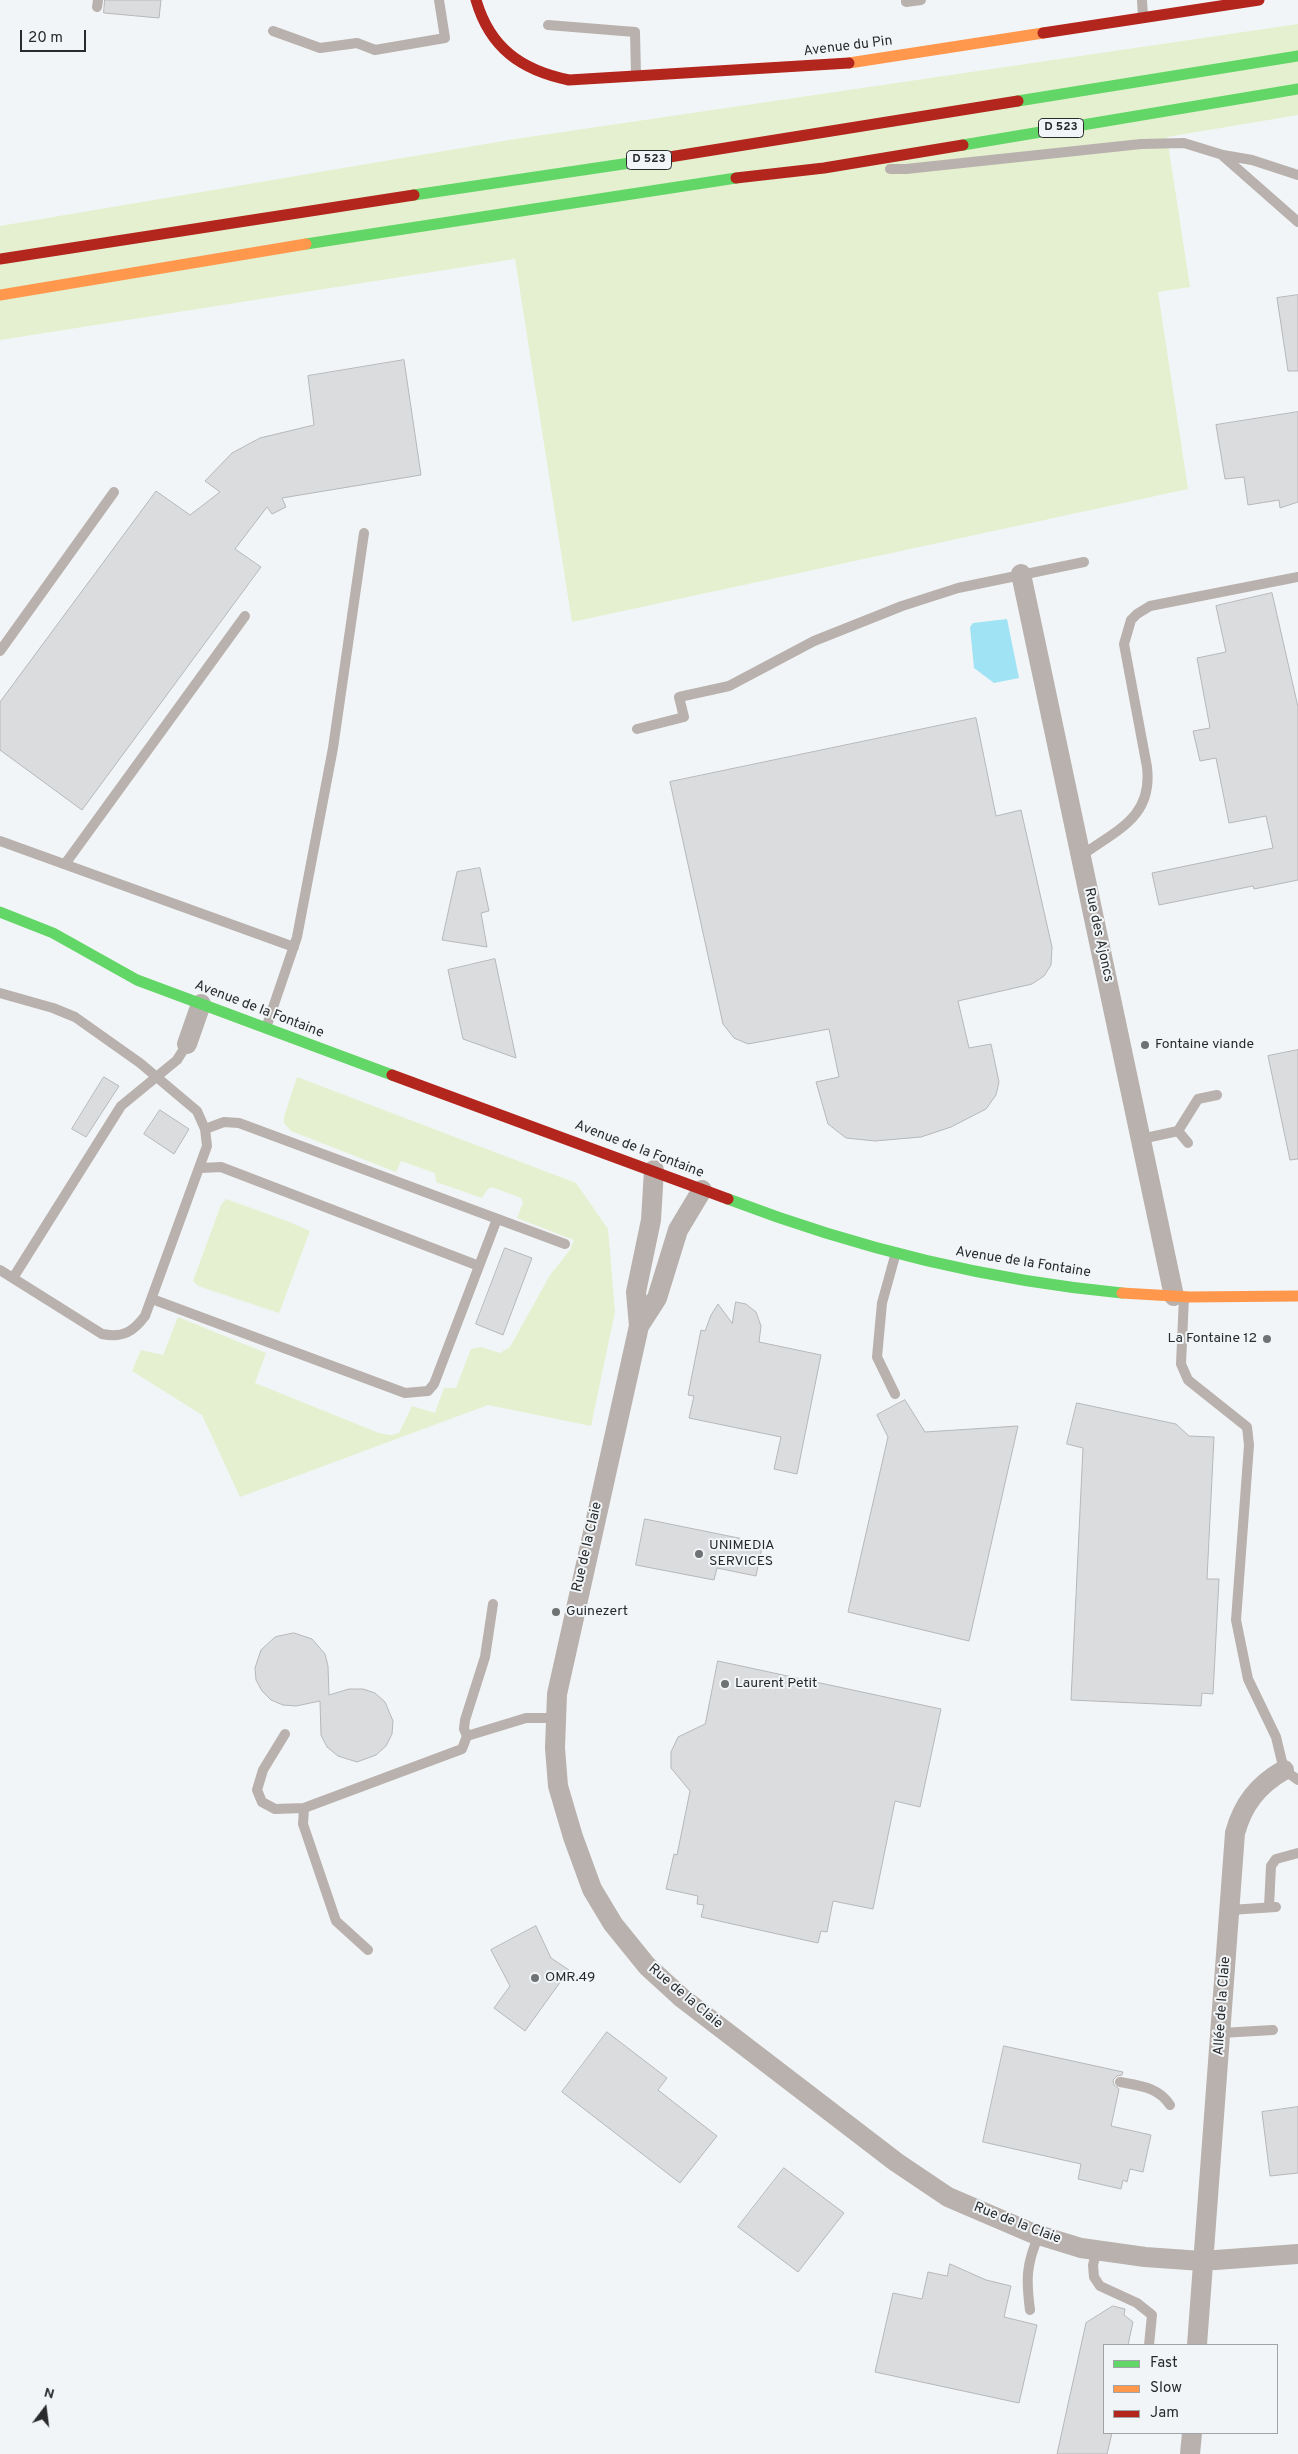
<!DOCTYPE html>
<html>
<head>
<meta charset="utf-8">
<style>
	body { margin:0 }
	#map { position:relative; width:1298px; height:2454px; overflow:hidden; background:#f2f5f7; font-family:Overpass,sans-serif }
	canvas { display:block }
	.legend { position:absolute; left:1103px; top:2344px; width:175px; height:90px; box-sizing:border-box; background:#f1f5f8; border:1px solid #a1a4a6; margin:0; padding:6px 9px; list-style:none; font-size:15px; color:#292a2b }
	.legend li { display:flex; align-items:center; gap:10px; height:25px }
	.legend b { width:25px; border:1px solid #a1a4a6 }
	.north { position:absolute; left:20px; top:2384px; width:50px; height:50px; -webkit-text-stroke:4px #f1f5f8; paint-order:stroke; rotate:15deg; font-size:14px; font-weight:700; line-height:20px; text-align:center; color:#292a2b }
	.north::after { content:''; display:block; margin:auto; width:18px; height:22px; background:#292a2b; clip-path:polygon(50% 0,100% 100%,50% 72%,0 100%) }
	.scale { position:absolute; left:20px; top:30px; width:66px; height:22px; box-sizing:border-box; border:2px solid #292a2b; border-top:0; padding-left:6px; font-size:15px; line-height:18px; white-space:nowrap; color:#292a2b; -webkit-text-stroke:4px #f1f5f8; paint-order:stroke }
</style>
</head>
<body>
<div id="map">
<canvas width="1298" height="2454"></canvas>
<ul class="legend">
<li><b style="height:6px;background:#63d668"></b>Fast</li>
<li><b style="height:6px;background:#ff974d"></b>Slow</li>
<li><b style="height:6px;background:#b3261e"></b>Jam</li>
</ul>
<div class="north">N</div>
<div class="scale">20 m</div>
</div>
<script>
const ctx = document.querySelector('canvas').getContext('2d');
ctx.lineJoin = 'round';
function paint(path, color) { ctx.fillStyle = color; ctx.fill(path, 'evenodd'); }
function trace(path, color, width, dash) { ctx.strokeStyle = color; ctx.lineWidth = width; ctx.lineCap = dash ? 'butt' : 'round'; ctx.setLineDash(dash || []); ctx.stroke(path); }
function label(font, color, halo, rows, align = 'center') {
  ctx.font = font + ' Overpass,sans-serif'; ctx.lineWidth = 4; ctx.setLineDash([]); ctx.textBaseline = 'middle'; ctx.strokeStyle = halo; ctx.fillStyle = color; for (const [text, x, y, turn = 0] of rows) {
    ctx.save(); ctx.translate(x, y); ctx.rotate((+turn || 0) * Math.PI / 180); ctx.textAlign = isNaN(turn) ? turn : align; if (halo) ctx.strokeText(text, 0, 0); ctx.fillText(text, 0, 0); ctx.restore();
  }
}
paint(new Path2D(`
	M 1298,24 L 1298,115 L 1167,137 L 1190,287 L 1158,292 L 1188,489 L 572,622 L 515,259 L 0,340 L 0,226 L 515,139 Z
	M 297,1077 L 576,1183 L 608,1229 L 615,1312 L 591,1426 L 488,1405 L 240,1497 L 202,1415 L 132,1371 L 141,1350 L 163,1355 L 178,1317 L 266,1353 L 255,1383 L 379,1433 L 390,1435 L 399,1433 L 412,1406 L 435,1413 L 444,1388 L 456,1388 L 471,1349 L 481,1347 L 500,1353 L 510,1347 L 550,1275 L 570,1250 L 574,1240 L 517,1218 L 523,1203 L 521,1198 L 492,1187 L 488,1189 L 482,1198 L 436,1182 L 435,1173 L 401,1161 L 396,1172 L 291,1131 L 284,1123 L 284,1117 Z
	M 226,1199 L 287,1221 L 310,1231 L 279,1313 L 198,1286 L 193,1281 L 221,1205 Z`), '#e4f0cf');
paint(new Path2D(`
	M 1007,619 L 1019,678 L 994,683 L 974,668 L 970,627 L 973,623 Z`), '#9fe3f5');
const building = new Path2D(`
	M 105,0 L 161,0 L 159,18 L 104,13 Z
	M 1298,295 L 1298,371 L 1288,371 L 1277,298 Z
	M 404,360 L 421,475 L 282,498 L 286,507 L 272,514 L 267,507 L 235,549 L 261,567 L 82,810 L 0,750 L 0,702 L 156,491 L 190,515 L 220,492 L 205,481 L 232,453 L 260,438 L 314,425 L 308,376 Z
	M 1298,412 L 1298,502 L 1280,508 L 1279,500 L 1248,505 L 1244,477 L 1225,479 L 1216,425 Z
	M 1272,593 L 1298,707 L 1298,880 L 1254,889 L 1253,886 L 1159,905 L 1152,873 L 1273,848 L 1266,816 L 1229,823 L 1216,758 L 1200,761 L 1193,731 L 1210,728 L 1197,658 L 1226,652 L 1216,606 Z
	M 976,718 L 996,816 L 1021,810 L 1052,947 L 1051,965 L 1044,976 L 1032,984 L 958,1001 L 969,1048 L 991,1044 L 999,1082 L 996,1095 L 986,1109 L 951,1127 L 921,1137 L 875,1141 L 846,1138 L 828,1124 L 816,1082 L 839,1077 L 829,1029 L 748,1044 L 734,1038 L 723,1024 L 670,782 Z
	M 480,868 L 489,911 L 481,913 L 487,947 L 442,940 L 457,872 Z
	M 495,959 L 516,1058 L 463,1039 L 448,970 Z
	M 1298,1050 L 1298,1159 L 1290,1160 L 1268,1056 Z
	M 104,1077 L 119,1086 L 86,1137 L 72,1129 Z
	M 160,1110 L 189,1129 L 174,1154 L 144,1134 Z
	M 505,1248 L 532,1258 L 503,1335 L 476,1324 Z
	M 736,1302 L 746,1304 L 756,1312 L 761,1326 L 759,1342 L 821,1355 L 797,1474 L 774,1469 L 781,1437 L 689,1418 L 694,1396 L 688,1395 L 701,1330 L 705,1331 L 711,1315 L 718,1304 L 732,1323 Z
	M 905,1400 L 925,1432 L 1018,1426 L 969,1641 L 848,1612 L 888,1437 L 877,1415 Z
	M 1077,1403 L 1176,1424 L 1189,1436 L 1214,1437 L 1207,1579 L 1219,1579 L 1213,1694 L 1202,1693 L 1201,1706 L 1071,1700 L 1083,1448 L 1067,1444 Z
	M 645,1519 L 763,1543 L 756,1576 L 717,1568 L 714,1580 L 636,1565 Z
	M 294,1633 L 312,1639 L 325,1654 L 328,1666 L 329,1695 L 349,1689 L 363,1689 L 375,1693 L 385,1702 L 393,1721 L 392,1734 L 386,1746 L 376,1755 L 357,1762 L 338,1756 L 327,1747 L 321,1735 L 320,1701 L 296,1706 L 283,1705 L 271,1700 L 262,1691 L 256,1680 L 255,1668 L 261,1650 L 275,1637 Z
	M 718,1661 L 941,1709 L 920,1807 L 895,1801 L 873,1909 L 833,1901 L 827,1932 L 821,1931 L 818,1943 L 701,1917 L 704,1905 L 697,1904 L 698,1896 L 666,1889 L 674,1854 L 677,1855 L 690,1791 L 671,1768 L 671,1752 L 678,1737 L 705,1724 Z
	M 536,1926 L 551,1958 L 569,1970 L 525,2031 L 494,2008 L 510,1986 L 491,1950 Z
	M 607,2032 L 667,2078 L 658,2090 L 717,2136 L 680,2183 L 562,2092 Z
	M 1004,2046 L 1123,2072 L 1122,2075 L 1117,2076 L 1113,2080 L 1114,2085 L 1119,2089 L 1111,2126 L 1151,2135 L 1143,2172 L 1130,2169 L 1127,2182 L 1123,2180 L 1121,2189 L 1078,2179 L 1081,2164 L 983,2142 Z
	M 1298,2107 L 1298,2173 L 1270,2176 L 1262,2112 Z
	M 784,2168 L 844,2213 L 798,2272 L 738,2227 Z
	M 950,2264 L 986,2280 L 1011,2286 L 1004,2317 L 1037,2325 L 1019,2403 L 875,2372 L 893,2293 L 922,2299 L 928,2272 L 947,2276 Z
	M 1113,2306 L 1125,2309 L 1124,2315 L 1133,2322 L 1128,2345 L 1104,2345 L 1104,2433 L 1112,2433 L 1107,2454 L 1057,2454 L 1086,2323 Z`);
paint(building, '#dbdcde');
trace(building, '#b6b7b9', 1);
trace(new Path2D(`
	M 906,0 L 906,2 L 921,0
	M 1142,0 L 1143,17
	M 97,7 L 98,0
	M 548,25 L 635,32 L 636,75
	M 273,31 L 320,48 L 357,43 L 375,50 L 445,38 L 439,0
	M 1223,156 L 1298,222
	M 890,169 L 906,169 L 1141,144 L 1184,143 L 1223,155 L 1252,160 L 1298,175
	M 0,651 L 114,492
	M 637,729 L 684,717 L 679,697 L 729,686 L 814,641 L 902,606 L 958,588 L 1084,562
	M 0,841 L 294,947
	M 1081,856 C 1116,830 1153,818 1147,767 L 1124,644 L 1131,620 L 1137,614 L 1150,606 L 1298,577
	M 65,864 L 245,616
	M 0,993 L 53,1008 L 75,1017 L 140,1063 L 197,1111 L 205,1129 L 207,1146 L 145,1316 C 133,1332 123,1338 102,1334 L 0,1270
	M 266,1028 L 297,937 L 333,748 L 364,533
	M 205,1129 L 224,1122 L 239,1123 L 565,1244
	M 1178,1131 L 1198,1099 L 1217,1095
	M 1141,1139 L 1178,1131 L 1188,1143
	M 201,1168 L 221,1167 L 479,1266
	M 13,1278 L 121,1106 L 177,1060 L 187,1044
	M 1184,1297 L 1181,1364 L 1188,1380 L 1247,1427 L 1249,1445 L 1236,1620 L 1248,1679 L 1276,1737 L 1284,1770 L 1298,1780
	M 152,1299 L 405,1393 L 428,1391 L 434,1384 L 497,1219
	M 895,1394 L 877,1357 L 882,1303 L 895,1256
	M 493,1604 L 485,1657 L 465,1720 L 464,1729 L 467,1736 L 526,1718 L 557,1718
	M 285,1734 L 263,1770 L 257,1790 L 262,1802 L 275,1809 L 304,1808
	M 1269,1907 L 1271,1866 L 1276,1859 L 1298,1853
	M 1230,1910 L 1276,1907
	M 368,1950 L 336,1921 L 303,1824 L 304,1808 L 462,1749 L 467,1736
	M 1221,2033 L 1273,2030
	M 1120,2082 C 1141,2086 1158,2087 1170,2105
	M 1097,2250 L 1093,2265 L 1094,2277 L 1100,2286 L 1137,2303 L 1152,2315 L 1149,2345
	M 1030,2310 C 1026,2280 1026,2264 1039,2235`), '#b8b1ad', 10);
trace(new Path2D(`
	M 1021,574 L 1174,1296
	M 187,1044 L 201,1004
	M 654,1170 L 651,1220 L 636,1292 L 639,1326 L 557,1694 L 555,1748 L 558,1786 L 573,1837 L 592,1889 L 613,1924 L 647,1966 L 682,1998 L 896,2162 L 948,2197 L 1032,2233 L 1081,2248 L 1145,2257 L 1202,2261 L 1298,2254
	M 639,1326 L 657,1298 L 678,1230 L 702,1190
	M 1197,2345 L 1235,1833 C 1243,1804 1258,1785 1284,1770
	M 1190,2454 L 1192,2433`), '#b8b1ad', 20);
trace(new Path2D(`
	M 1018,101 L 1298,56
	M 963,145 L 1298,89
	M 414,195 L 657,159
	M 306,244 L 736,178
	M 0,912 L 53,933 L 137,980 L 392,1075
	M 728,1199 C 856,1248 985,1280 1122,1293`), '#63d668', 11);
trace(new Path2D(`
	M 849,63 L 1043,33
	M 0,295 L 306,244
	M 1122,1293 L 1190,1297 L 1298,1296`), '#ff974d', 11);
trace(new Path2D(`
	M 476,0 C 490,48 521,70 569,80 L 849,63
	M 1043,33 L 1259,0
	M 657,159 L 1018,101
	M 736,178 L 824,168 L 963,145
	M 0,259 L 414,195
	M 392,1075 L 728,1199`), '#b3261e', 11);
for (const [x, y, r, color] of [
	[1145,1045,5,"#6f7172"],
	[1267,1339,5,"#6f7172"],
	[699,1554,5,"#6f7172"],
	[556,1612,5,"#6f7172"],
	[725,1684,5,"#6f7172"],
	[535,1978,5,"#6f7172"]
]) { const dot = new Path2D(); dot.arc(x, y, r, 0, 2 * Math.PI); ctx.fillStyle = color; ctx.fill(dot); trace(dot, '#f1f5f8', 2); }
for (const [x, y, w] of [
	[1061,128,45],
	[649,160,45]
]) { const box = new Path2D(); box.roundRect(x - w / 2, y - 9.5, w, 19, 4); ctx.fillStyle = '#f1f5f8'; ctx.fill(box); trace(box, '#292a2b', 1); }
label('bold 12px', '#292a2b', null, [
	["D 523",1061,128],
	["D 523",649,160]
]);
label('14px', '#292a2b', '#f1f5f8', [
	["Avenue du Pin",848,47,-7],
	["Rue des Ajoncs",1098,935,78],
	["Avenue de la Fontaine",259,1010,21],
	["Avenue de la Fontaine",639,1150,21],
	["Avenue de la Fontaine",1023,1263,9],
	["Rue de la Claie",588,1547,-77],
	["Rue de la Claie",685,1997,40],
	["Allée de la Claie",1223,2006,-86],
	["Rue de la Claie",1017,2224,21]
]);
label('14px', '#292a2b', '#f1f5f8', [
	["Fontaine viande",1155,1045],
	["La Fontaine 12",1257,1339,"right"],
	["UNIMEDIA",709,1546],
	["SERVICES",709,1562],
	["Guinezert",566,1612],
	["Laurent Petit",735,1684],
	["OMR.49",545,1978]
], 'left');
</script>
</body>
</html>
